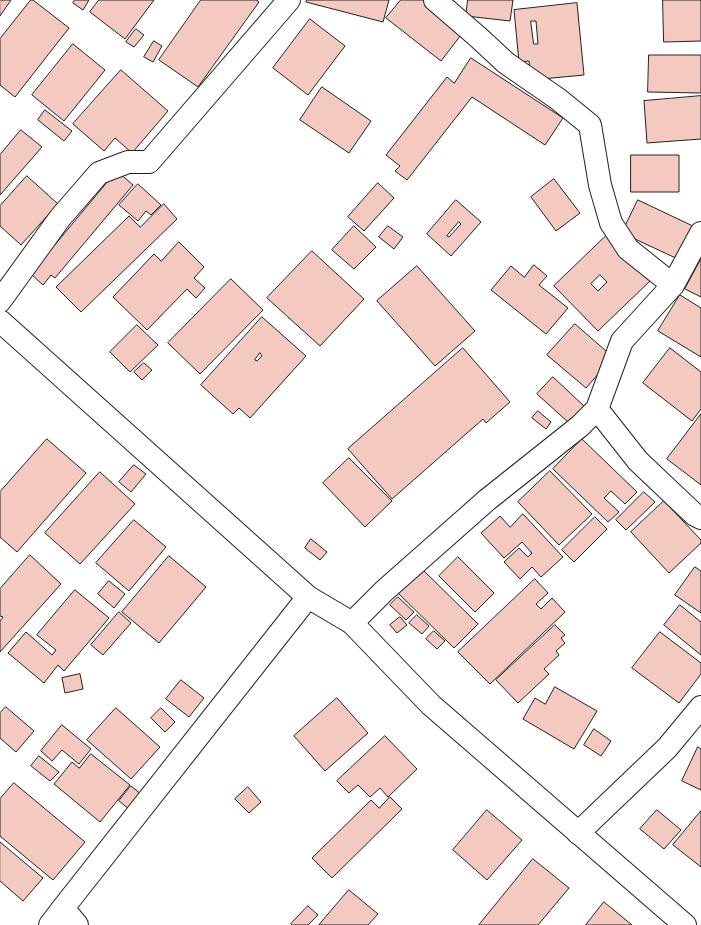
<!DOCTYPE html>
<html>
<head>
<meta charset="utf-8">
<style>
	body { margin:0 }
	canvas { display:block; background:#fff }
</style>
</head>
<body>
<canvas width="701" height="925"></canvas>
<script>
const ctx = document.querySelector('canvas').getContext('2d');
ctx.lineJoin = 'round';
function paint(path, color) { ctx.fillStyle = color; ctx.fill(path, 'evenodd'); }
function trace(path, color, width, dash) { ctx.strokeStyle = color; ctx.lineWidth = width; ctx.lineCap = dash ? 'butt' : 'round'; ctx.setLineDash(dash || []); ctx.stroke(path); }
const building = new Path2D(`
	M 0,0 L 11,0 L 0,16 Z
	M 31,0 L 33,0 L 69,28 L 15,97 L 0,85 L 0,39 Z
	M 75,0 L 89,0 L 83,10 L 73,3 Z
	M 99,0 L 154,0 L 125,39 L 90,12 Z
	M 201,0 L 256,0 L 259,2 L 198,87 L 159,60 Z
	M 307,0 L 389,0 L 383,22 L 306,2 Z
	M 401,0 L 423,0 L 464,31 L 441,61 L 386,18 Z
	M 468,0 L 513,0 L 510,21 L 466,16 Z
	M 663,0 L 701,0 L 701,41 L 664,42 Z
	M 577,3 L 584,75 L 542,79 L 530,71 L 529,61 L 519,62 L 514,10 ZM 531,21 L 536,21 L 538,44 L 534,44 Z
	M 310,19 L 345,46 L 308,95 L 273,68 Z
	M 136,29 L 144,35 L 134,47 L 126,42 Z
	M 154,41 L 162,46 L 153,62 L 144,57 Z
	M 73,44 L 105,70 L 64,121 L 32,95 Z
	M 649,55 L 701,55 L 701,93 L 648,92 Z
	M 471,58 L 563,118 L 545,145 L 472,97 L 407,180 L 395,171 L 400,166 L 386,155 L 447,77 L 454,83 Z
	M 121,70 L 168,111 L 132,153 L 115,138 L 104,151 L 73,124 Z
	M 322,87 L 371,121 L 349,153 L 300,120 Z
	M 701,96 L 701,139 L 647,143 L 644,101 Z
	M 45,110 L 72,131 L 64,141 L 38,120 Z
	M 21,130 L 42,147 L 0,195 L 0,155 Z
	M 631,155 L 679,155 L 679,192 L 631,192 Z
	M 117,171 L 133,185 L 55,278 L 51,275 L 43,285 L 31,274 Z
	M 27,176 L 58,204 L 21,245 L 0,226 L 0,206 Z
	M 554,179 L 580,213 L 556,231 L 531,197 Z
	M 378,183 L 394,198 L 364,231 L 348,217 Z
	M 138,184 L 161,205 L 151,215 L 146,211 L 138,221 L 119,205 Z
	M 456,200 L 481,222 L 451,256 L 427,234 ZM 459,222 L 461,224 L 449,237 L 447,236 Z
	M 638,200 L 695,227 L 680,260 L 622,233 Z
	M 164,204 L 177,219 L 81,312 L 56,287 L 129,216 L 140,227 Z
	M 354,226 L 376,247 L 354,269 L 332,250 Z
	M 388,226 L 403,237 L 394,249 L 379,237 Z
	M 606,236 L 650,281 L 598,331 L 554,286 ZM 600,275 L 607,282 L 598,291 L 591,284 Z
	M 179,242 L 204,267 L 194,278 L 205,288 L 196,298 L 187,289 L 147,330 L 113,297 L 154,254 L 161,261 Z
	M 312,251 L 364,299 L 320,346 L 267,298 Z
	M 701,259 L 701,297 L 685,289 Z
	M 534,265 L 547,276 L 539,285 L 568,308 L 546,334 L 491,290 L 511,266 L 524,277 Z
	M 417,266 L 475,331 L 435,366 L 377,301 Z
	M 231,279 L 263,310 L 200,374 L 168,343 Z
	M 680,295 L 701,308 L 701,357 L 658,331 Z
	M 262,317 L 306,356 L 250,418 L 239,408 L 233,414 L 201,385 ZM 260,353 L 262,356 L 257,361 L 255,360 Z
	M 575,324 L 613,357 L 586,388 L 547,355 Z
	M 137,325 L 158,345 L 130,372 L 110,352 Z
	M 463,348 L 510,402 L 486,423 L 483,419 L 392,499 L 348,449 Z
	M 670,348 L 701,372 L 701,409 L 692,421 L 643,383 Z
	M 144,363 L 152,370 L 142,380 L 134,372 Z
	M 553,377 L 584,406 L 568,422 L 537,394 Z
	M 538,411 L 551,422 L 546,429 L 532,418 Z
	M 701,414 L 701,485 L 667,459 Z
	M 47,439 L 86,473 L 17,552 L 0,537 L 0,492 Z
	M 582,439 L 637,492 L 625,504 L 611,491 L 604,498 L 619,512 L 608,522 L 553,469 Z
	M 349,458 L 392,501 L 365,527 L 323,483 Z
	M 134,465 L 146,474 L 131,492 L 119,482 Z
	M 550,471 L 592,514 L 559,545 L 518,502 Z
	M 100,472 L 135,504 L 80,564 L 45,533 Z
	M 644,492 L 655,502 L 626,530 L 616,520 Z
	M 664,501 L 701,540 L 701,543 L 669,573 L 631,532 Z
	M 523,514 L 563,557 L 541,577 L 532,567 L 520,579 L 504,562 L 519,548 L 528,557 L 532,553 L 522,542 L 504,558 L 481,533 L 500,516 L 510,527 Z
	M 595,517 L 607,529 L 574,562 L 562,550 Z
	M 134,520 L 166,547 L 129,591 L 96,563 Z
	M 311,539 L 327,552 L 320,560 L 305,548 Z
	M 30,555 L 61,584 L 0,652 L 0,621 L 3,617 L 0,616 L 0,589 Z
	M 169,556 L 206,587 L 159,643 L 122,612 Z
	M 458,557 L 494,593 L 475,612 L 439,576 Z
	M 695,567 L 701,571 L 701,613 L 675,595 Z
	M 421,568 L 478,624 L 454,648 L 397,592 Z
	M 535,579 L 548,593 L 536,604 L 541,609 L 552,598 L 565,612 L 490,684 L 458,652 Z
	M 109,581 L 125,594 L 114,608 L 98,594 Z
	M 75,590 L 109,618 L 64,671 L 58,665 L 44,683 L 8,653 L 26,632 L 52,655 L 56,650 L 37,635 Z
	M 398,597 L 414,612 L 406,620 L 390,605 Z
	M 680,605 L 701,622 L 701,655 L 664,625 Z
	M 119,612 L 131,623 L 103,655 L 91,645 Z
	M 417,615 L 429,626 L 422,634 L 409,623 Z
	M 400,617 L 407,625 L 397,633 L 390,625 Z
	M 555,625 L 565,635 L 561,638 L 565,643 L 556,651 L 559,655 L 544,669 L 549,674 L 518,703 L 496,680 Z
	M 434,631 L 445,641 L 437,649 L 426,639 Z
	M 660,632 L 701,663 L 701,674 L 679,703 L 632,668 Z
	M 80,674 L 83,689 L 65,693 L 62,678 Z
	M 181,680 L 204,698 L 189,717 L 166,699 Z
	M 555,687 L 597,711 L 574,749 L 523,719 L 535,698 L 545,704 Z
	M 337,698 L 368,733 L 325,771 L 294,736 Z
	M 6,707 L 34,731 L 16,752 L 0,738 L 0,713 Z
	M 116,708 L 160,747 L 131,779 L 87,740 Z
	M 161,708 L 175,722 L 165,732 L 151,718 Z
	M 62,725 L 91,749 L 79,764 L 62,750 L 52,761 L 41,751 Z
	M 594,729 L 611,741 L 601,756 L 584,745 Z
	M 385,736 L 417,769 L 388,797 L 380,788 L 370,797 L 358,785 L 349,793 L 337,781 Z
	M 698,747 L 701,749 L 701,790 L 682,781 Z
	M 91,754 L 130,785 L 100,822 L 54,784 L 72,762 L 79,768 Z
	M 39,756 L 59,772 L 50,781 L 31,766 Z
	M 14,783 L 85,842 L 53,880 L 0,836 L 0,799 Z
	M 131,786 L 146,798 L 134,813 L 119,801 Z
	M 248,787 L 261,802 L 249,813 L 235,799 Z
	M 390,797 L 402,809 L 332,878 L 312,858 L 371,800 L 379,808 Z
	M 487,810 L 522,840 L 487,880 L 453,850 Z
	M 657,810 L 681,830 L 664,849 L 640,829 Z
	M 701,811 L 701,867 L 673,845 Z
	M 0,842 L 43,878 L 23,901 L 0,881 Z
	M 533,859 L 569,888 L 538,925 L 479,925 Z
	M 349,890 L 378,914 L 368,925 L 319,925 Z
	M 604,902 L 632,925 L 586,925 Z
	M 308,906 L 318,915 L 308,925 L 292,925 L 291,924 Z`);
paint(building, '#f3c9c0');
trace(building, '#222', 1);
const minor = new Path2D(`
	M 435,0 L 478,37 L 506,63 L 558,99 L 590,125 L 600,185 L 611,223 L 628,249 L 673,285
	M 0,301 L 60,218 L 99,173 L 128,162 L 149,162 L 289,0
	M 597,409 L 638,461 L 695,515 L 701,518
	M 352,623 L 384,591 L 487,500 L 580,426 L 597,409 L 622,341 L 673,285 L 701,233
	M 578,833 L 667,748 L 701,707
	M 63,908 L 77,925
	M 50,925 L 63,908 L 308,597`);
const tertiary = new Path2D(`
	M 0,321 L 308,597 L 352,623 L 431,705 L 685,925`);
trace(minor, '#222', 24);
trace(tertiary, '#222', 24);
trace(minor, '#fff', 22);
trace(tertiary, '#fff', 22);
</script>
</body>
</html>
